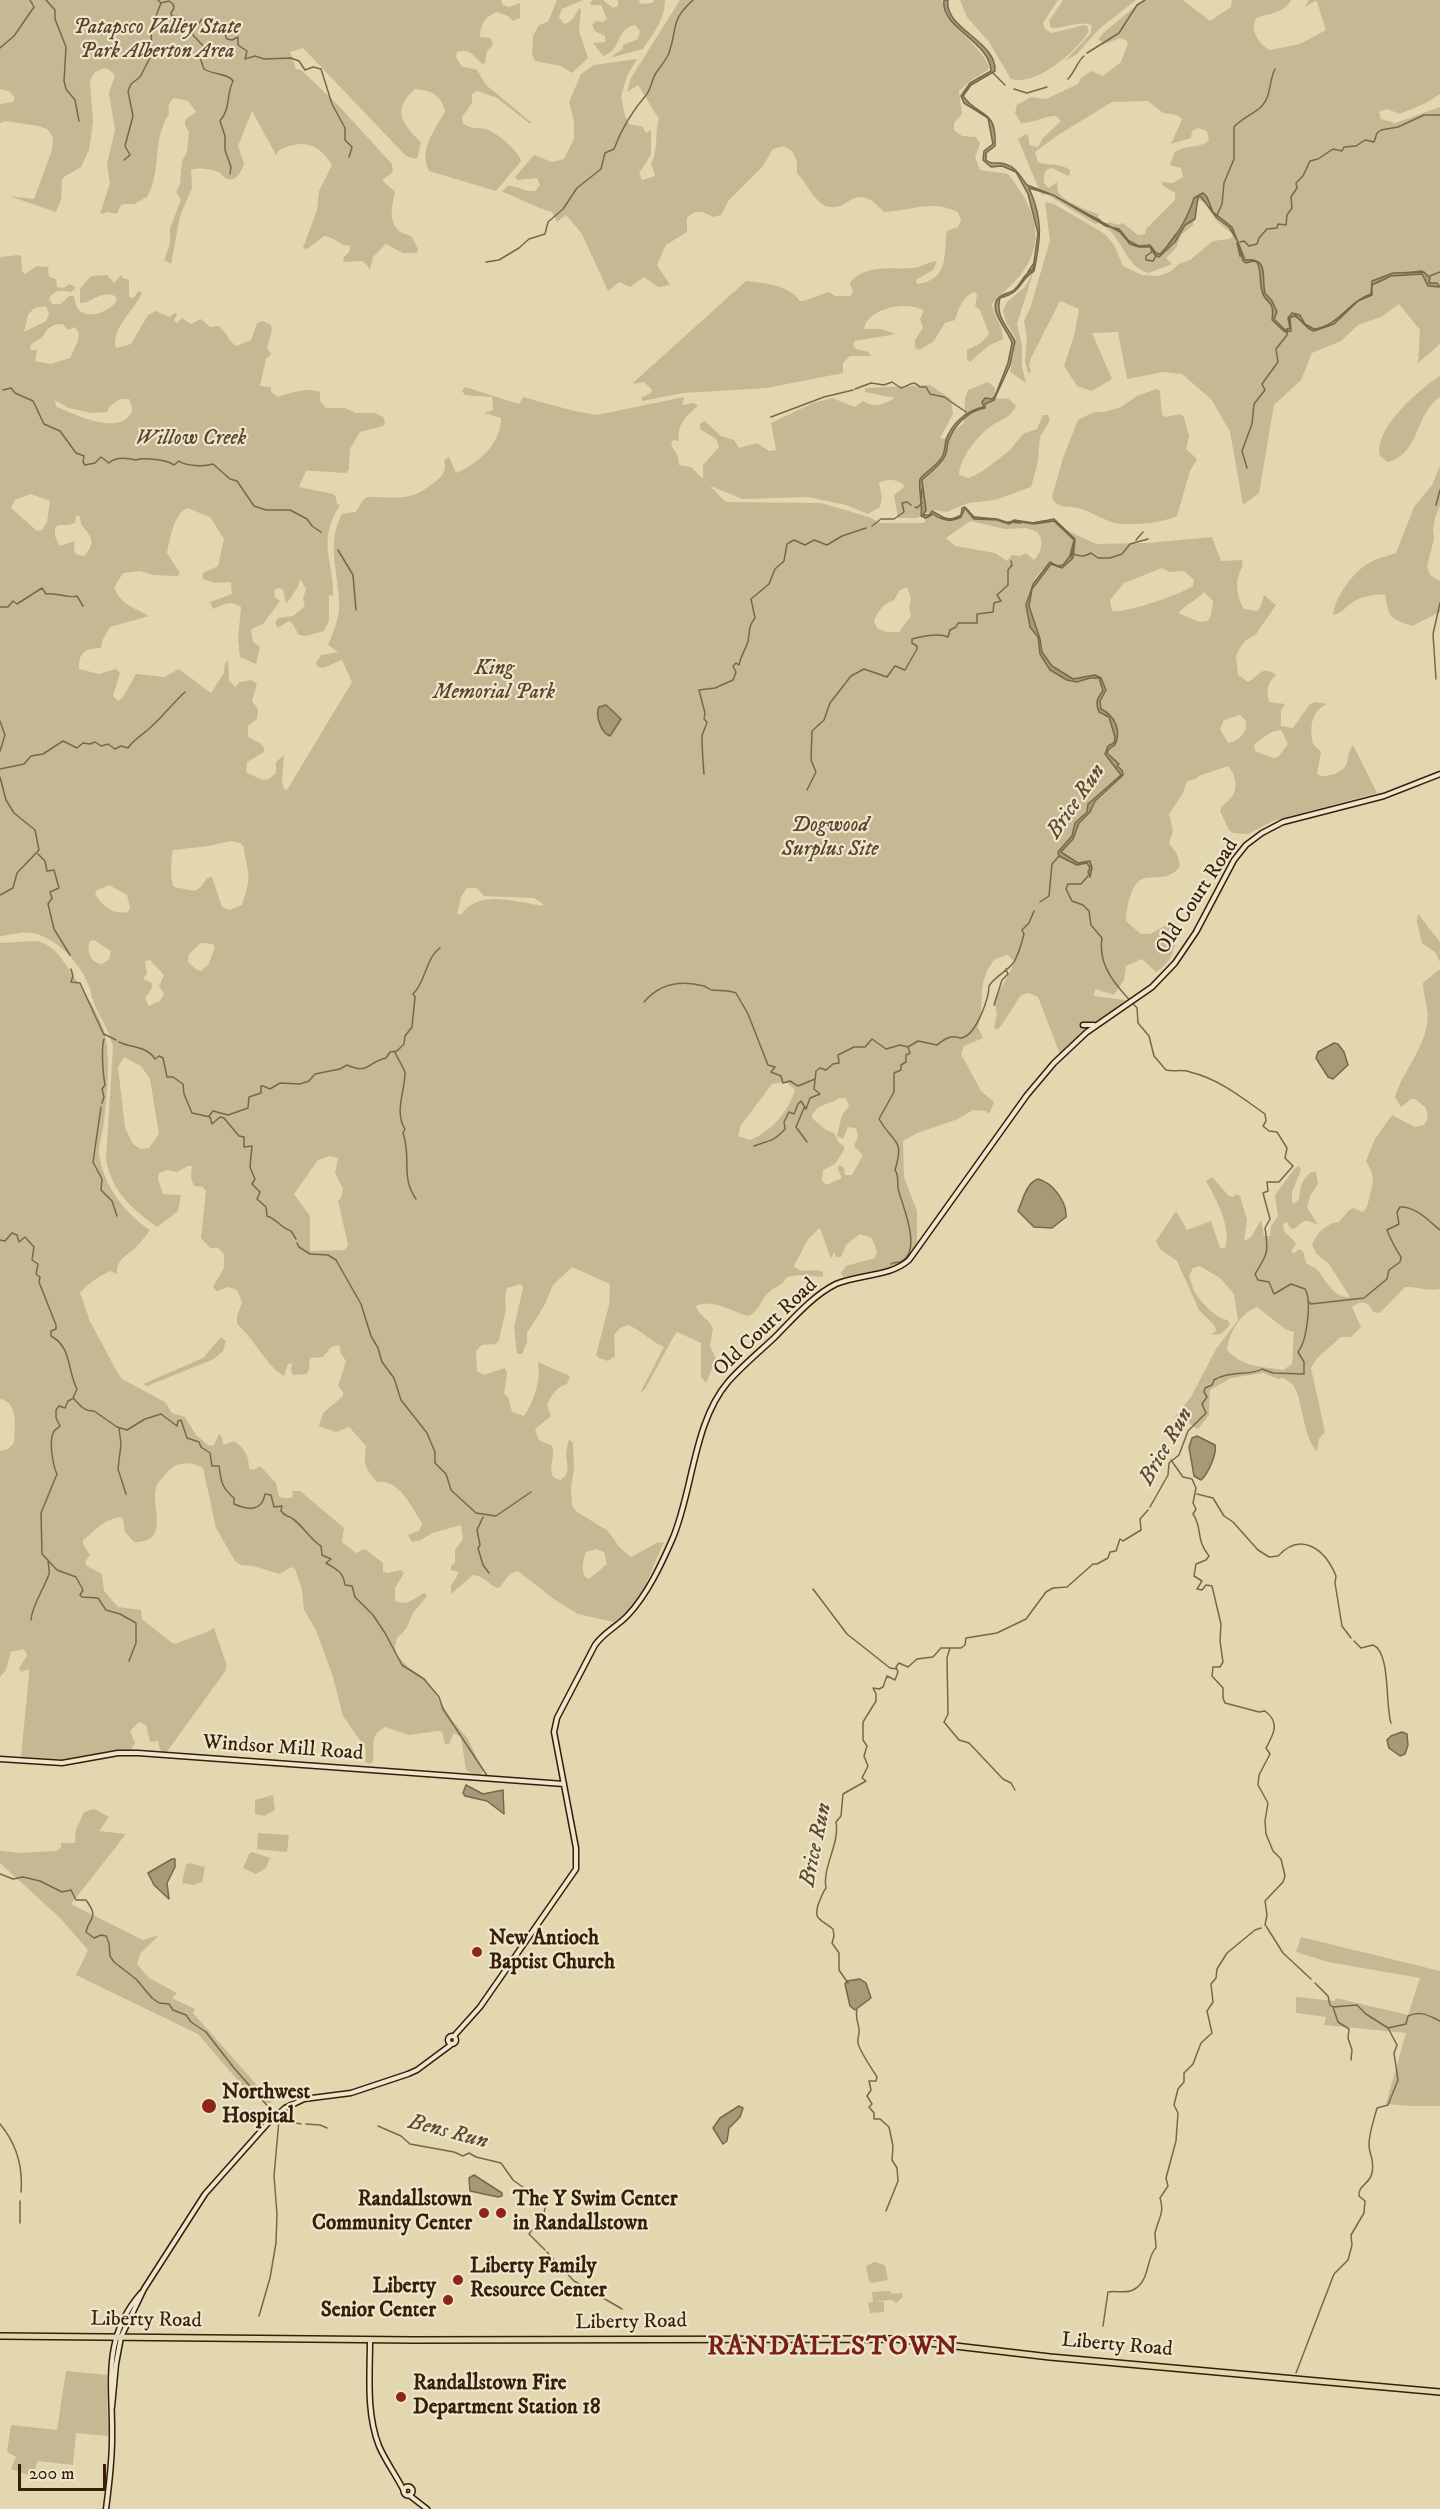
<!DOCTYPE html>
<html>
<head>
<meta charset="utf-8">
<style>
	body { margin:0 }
	#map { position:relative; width:1440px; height:2509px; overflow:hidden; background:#e3d7b0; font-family:"IM FELL DW Pica",serif }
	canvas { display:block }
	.scale { position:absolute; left:18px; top:2464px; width:88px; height:27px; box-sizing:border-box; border:3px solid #361e08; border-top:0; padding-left:8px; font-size:18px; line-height:21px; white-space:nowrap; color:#361e08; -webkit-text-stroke:4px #ede5cc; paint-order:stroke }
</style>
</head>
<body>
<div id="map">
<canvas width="1440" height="2509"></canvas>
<div class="scale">200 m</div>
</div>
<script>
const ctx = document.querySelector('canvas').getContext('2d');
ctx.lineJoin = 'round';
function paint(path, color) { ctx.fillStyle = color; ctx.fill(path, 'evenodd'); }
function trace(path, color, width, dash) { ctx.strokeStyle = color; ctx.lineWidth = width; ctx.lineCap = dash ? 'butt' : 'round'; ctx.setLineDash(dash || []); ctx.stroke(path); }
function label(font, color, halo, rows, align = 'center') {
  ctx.font = font + ' "IM FELL DW Pica",serif'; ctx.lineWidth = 4.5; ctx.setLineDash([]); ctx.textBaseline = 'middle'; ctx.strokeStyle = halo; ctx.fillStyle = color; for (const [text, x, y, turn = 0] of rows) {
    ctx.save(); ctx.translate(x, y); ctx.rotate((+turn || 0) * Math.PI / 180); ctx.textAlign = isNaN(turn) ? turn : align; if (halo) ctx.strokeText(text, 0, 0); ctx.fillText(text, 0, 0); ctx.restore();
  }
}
paint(new Path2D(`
	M 0,0 L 501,0 L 503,5 L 509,7 L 520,3 L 520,18 L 513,21 L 508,16 L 497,12 C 485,16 480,25 480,37 L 491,38 L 493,45 L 487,51 L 485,63 L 483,64 C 473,57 471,47 457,52 L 456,57 L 461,66 L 477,70 L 486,85 L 532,123 L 529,123 L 497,98 L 477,91 L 472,94 L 472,103 L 462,117 L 463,123 C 471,130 477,127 486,129 C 496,132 520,152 521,161 L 496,191 L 429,171 C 418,149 435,131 445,111 C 440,93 431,91 415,89 C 391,110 402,124 421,142 L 417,159 L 406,156 L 303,48 L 290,52 L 296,69 L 301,70 L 338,105 L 392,164 L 393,172 L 382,180 L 395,192 C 392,205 388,220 399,231 C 402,234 408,234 412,237 L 418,249 L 417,253 L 403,253 L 386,244 L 373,257 L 370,269 L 363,261 L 344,262 L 343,258 L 350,251 L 350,246 C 338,245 335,237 324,236 L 307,249 L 303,248 L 317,210 L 319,191 L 332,165 C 319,143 301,138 278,151 L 276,155 L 252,111 L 238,146 L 244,163 C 242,172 234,185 224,177 C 219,173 222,173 216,171 C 210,169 197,167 191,170 L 192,188 L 180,216 L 171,264 L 164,260 L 170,244 L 170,228 L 181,200 L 176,192 L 180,184 L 182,161 L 187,152 L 189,132 L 185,125 L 185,120 L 196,112 L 188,101 L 174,98 C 168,103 168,106 169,114 C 152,138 162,172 147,197 L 134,204 L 124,204 L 120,206 L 117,214 L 108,212 L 100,214 L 110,183 L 107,164 L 115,130 L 109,93 L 115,75 L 108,69 L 104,68 L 95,72 L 90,80 L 93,122 L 89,150 L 81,167 L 64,177 L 62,180 L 61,200 L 56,212 L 9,196 L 34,199 L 52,150 L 53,137 L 47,129 L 39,126 L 5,121 L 0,123 L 0,104 L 13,102 L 15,98 L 9,91 L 0,89 Z
	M 557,0 L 583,0 L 562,9 L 559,17 L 564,24 C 572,23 575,15 579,8 L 581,9 L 579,31 L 588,58 L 572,73 L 561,66 L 535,61 L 532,54 L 533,36 L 539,25 L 548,22 Z
	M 593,0 L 603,0 L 613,8 L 618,6 L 618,0 L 639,0 L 640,4 L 652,3 L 654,0 L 665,0 C 665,19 653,34 643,49 L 613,57 L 612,56 L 623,49 L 623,45 L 638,39 L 640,31 L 635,25 C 615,28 623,50 603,56 L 593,43 L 605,42 L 605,36 L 595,31 L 592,25 L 596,21 L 603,22 L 607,19 L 601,5 L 591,5 L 590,3 Z
	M 680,0 L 942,0 C 948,30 977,40 989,66 L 988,70 L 970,81 L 959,91 L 962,114 L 954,123 L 954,130 L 962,136 L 976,137 L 980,144 L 975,157 L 980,170 L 1008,174 C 1031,203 1048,235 1024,270 C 1016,283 1002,292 992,304 C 994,317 1004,327 1003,339 L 988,346 L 970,362 L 967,359 L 967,350 L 981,343 L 989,334 L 980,310 L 975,306 L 977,295 L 975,292 C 962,296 959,309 955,320 L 945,323 L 933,342 L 919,350 L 915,348 L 915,340 L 923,328 L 920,319 L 924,311 C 909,300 867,308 864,329 L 881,329 L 896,334 L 855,341 L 853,345 L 856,349 L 868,352 L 871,356 L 850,356 L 843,363 L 843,373 L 767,388 L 683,393 L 642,401 L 642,397 L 650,394 L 652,390 L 644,382 L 633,384 L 634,382 L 746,281 C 764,283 789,285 800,301 L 803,301 L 829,292 L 835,296 L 850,296 L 853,292 L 850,283 C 866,263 892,270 914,268 C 922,267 929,261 937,261 L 933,270 L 916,280 L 917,284 C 950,280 943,254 947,231 L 958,227 L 961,220 L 958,212 C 930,199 912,211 884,212 C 855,179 849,211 829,207 C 815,204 807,183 797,173 L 797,161 L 792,151 L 784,146 L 773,149 L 763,166 L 729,200 L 721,215 L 713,217 C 702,211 697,209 687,218 L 687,232 L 666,245 L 657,265 L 670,285 L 658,287 L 644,277 L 630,287 L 619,282 L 608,291 L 582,234 L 566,215 L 557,222 L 552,212 C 535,208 519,197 502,192 L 507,186 C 517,185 524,192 535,191 L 540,185 L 537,178 L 518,180 L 515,177 L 534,155 L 552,162 L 564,159 L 574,139 L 574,121 L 569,102 L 581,74 L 594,65 L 637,59 L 627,76 L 621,97 L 625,116 L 629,124 L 643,127 L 646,133 L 651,130 L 651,155 L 639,173 L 642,180 L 655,176 L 651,163 C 659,150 654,134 659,119 L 638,85 L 627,92 L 631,78 Z
	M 960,0 L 1058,0 L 1043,23 L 1045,29 L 1052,33 L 1084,25 L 1087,26 L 1089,31 C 1077,51 1036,87 1011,79 L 989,42 L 967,17 Z
	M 1063,0 L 1136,0 L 1099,29 L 1077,54 L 1065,61 L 1090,34 L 1092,26 C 1083,19 1064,29 1051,28 L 1049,21 Z
	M 1143,0 L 1183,0 L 1210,21 L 1231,7 L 1232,0 L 1291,0 C 1284,14 1269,13 1256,18 C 1250,31 1258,43 1270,50 L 1300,44 L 1326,30 L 1317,2 L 1315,1 L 1305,7 L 1309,0 L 1440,0 L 1440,94 L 1426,103 L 1400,114 L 1387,109 L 1379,112 L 1381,119 L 1395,123 L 1440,107 L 1440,344 L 1418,363 L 1420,330 L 1399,304 L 1381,317 L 1358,325 L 1341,341 L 1312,353 L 1301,380 L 1274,405 L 1259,493 L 1243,505 L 1230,432 L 1212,400 L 1182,374 L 1163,372 L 1127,379 L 1118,332 L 1092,333 L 1112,379 L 1092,391 L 1077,386 L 1064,366 L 1074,336 L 1079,309 L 1060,301 L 1031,358 L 1029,365 L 1031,372 L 1028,373 L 1025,361 L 1027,339 L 1024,321 L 1031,306 L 1050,240 L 1045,202 L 1054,204 L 1105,234 L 1114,245 L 1123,266 L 1142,275 L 1157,276 L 1170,272 L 1179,264 L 1190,260 L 1213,241 L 1229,239 L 1233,236 C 1229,229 1224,229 1219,223 C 1211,216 1209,204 1200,200 L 1195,203 L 1193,225 L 1181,235 L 1176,248 L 1166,258 L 1172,264 L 1149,273 C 1125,268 1123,236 1102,225 L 1109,222 L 1118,225 L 1123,223 L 1138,235 L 1145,234 L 1146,229 L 1175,200 L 1175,193 L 1162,185 L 1162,182 L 1173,183 L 1183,177 L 1181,168 L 1170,165 L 1174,153 C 1187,143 1199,150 1209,140 L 1207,131 L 1198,128 L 1192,131 L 1191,138 L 1171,144 L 1182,119 L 1177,115 L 1163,113 L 1148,101 L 1112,102 L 1058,135 L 1035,152 L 1038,162 C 1049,167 1056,161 1070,170 L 1070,174 L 1068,176 L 1052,168 L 1046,170 C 1043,177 1042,184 1049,188 L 1057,182 C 1057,183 1058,191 1058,192 C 1064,202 1087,210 1098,214 L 1098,223 L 1095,224 L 1048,195 L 1041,194 L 1018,139 L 1026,134 L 1029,138 L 1029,145 L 1038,147 L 1043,138 L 1061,121 L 1056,116 C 1043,116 1035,123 1021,123 L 1015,113 L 1017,105 L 1031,97 L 1046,99 L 1078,84 L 1081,78 L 1091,71 L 1103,76 L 1121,62 L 1128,43 L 1126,40 L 1120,38 L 1102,45 L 1102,41 L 1098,40 L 1103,33 Z
	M 19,255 L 21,256 L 22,271 L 25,274 L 37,266 L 48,267 L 49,277 L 56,279 L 57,287 L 64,288 L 69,284 L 76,287 L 71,292 C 61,290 56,289 49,298 L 52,304 L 61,304 L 69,296 L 74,296 C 75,299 75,305 78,309 C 88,321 111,311 117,300 L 115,296 C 97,290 93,304 80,303 L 80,289 L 91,276 L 107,275 L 114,283 L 121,275 L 123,278 L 129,280 L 129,297 L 133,298 L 139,291 L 142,293 C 135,309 110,330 116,348 L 131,344 L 148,315 L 156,311 L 169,317 L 175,313 L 177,314 L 174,321 L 177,323 L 182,318 L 191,324 L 201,319 L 210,327 L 219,326 C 227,333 228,340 236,346 L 251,340 L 257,323 L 263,321 L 271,325 L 272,330 L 267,348 L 271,354 L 266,359 L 260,386 L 271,387 L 271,392 L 278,397 C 291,393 306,387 320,392 L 320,401 L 326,408 L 345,408 L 356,413 L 375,413 L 383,417 L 385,422 L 383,426 L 360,432 L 350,449 L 349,469 L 346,473 L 298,470 L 306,471 L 299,487 L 333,494 L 336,497 L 337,504 L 340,505 C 316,544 334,558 333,596 L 329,595 L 329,621 L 324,631 L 306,636 L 299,635 L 292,623 L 289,621 L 278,628 L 275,623 L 278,618 L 293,616 L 305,606 L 303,599 L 306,589 L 300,579 L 298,587 L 286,604 L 283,589 L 279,588 L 274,590 L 275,597 L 280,601 L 263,624 L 251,629 L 253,642 L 260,647 L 256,664 L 240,657 L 238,639 L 241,607 C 231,600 224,604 213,609 L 210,602 L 232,594 L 231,582 L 215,583 L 203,579 L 203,573 L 218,566 L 224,539 L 210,517 L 187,508 C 173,515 170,539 167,553 L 180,573 L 177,576 L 153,575 L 140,571 L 123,573 L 114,588 C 124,607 132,606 149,616 L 110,627 L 102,641 L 101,648 C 84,649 79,652 79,669 L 99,674 L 116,669 L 120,673 L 113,696 L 118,701 L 123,697 L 136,674 L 164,677 L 179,669 L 211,693 L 224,673 L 225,663 L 228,660 L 229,680 L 235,687 L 240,682 L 251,680 L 257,684 L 252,701 L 258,709 L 257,719 L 248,726 L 248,737 L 260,743 L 264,748 L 264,752 L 247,762 L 246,772 L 262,780 L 269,779 L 276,773 L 276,762 L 284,755 L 282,782 L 284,789 L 287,790 L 352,682 L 342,660 L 323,668 L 318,667 L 316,663 L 321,655 L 338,652 L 328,645 C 333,633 338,622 339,609 C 340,576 325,545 342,514 L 356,512 L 363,500 L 367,497 C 400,497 412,502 437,480 C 443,476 447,467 444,460 L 449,457 L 456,473 C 478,464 501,444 501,418 L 484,413 L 493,410 L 492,397 L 465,395 L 462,391 L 465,387 L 519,404 L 523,397 L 574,411 L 597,415 L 684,397 L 682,405 L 694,403 L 698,406 C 686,416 677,424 679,441 L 673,440 L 671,445 L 678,456 L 679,465 L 691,467 L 703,479 L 703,465 L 719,447 L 716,439 L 700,429 L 700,424 L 705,421 L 721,436 L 734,440 L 739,448 L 757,443 L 769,451 L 776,450 L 771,423 L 813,403 L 832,398 L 855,407 L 863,401 C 875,409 883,404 895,398 L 865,392 L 865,388 L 930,385 L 951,399 L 953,414 L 940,438 L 944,439 L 964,423 L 965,399 L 968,390 L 988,382 L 995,388 L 995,398 L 1009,399 L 1016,406 C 1010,419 1000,419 990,427 C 977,436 960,458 959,475 L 969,478 L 983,471 L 1010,450 L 1023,434 L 1037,429 L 1043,415 L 1048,415 L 1050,420 L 1040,437 L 1038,462 L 1031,487 L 995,500 L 968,503 L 947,512 L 934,510 L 917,518 L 898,518 L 894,495 L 905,486 C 900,479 886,478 879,483 L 882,498 L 880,507 L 868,514 L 846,505 L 808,497 L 743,499 L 710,486 L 726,502 L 821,503 L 869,517 L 880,523 L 923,523 L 926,521 L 923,518 L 933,514 C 942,521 950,521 961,517 L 965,508 L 974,519 L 1034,524 L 1054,521 L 1074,541 L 1070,556 L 1063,565 L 1058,566 L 1054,562 C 1028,573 1018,613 1036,633 C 1035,623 1029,615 1029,606 C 1029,588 1042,578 1051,564 L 1062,567 L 1072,556 L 1075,543 L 1071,534 L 1062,528 L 1096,544 L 1148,543 L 1212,537 L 1221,561 L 1242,560 C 1244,567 1241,568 1239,574 C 1235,584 1238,601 1244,609 L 1257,611 L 1260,608 L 1264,595 L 1276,605 L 1256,634 L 1245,641 L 1240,648 L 1236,656 L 1238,675 L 1248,682 C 1258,678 1261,664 1276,675 C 1267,684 1266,690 1269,702 L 1285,704 L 1281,710 L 1281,726 L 1293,728 L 1310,704 L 1315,702 L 1327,704 C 1310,712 1310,728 1313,744 L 1321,752 L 1317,774 C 1322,777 1325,776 1331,775 C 1354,768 1343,759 1353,745 L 1377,793 L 1273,821 L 1248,834 L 1233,833 L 1229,830 L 1220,811 C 1223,803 1229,802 1233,795 C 1238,786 1235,773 1228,766 L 1199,776 L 1196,779 L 1187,781 L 1183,793 L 1169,814 L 1173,831 L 1169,843 L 1177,854 L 1180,866 C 1170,880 1159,876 1145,878 C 1131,880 1126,910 1126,921 L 1141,934 L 1150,934 L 1168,924 C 1183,939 1172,963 1156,972 L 1142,959 L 1126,966 L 1124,980 L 1114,995 L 1095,989 L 1094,996 L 1125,1000 L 1116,1010 L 1060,1054 L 1038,997 L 1029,993 L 1021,995 L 1001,1026 L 998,1029 L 994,1028 L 997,1014 L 994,1001 L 1015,962 L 1008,955 L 995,959 C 975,983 986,1001 978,1027 L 983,1038 L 964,1046 L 961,1054 L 981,1091 L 994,1102 L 989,1114 L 986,1111 L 973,1110 L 958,1119 L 917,1133 L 903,1141 L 904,1177 L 917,1211 L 917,1245 L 905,1259 L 902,1266 L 867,1275 L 869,1272 L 843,1277 L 841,1273 L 846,1266 L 875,1258 L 877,1251 L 872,1238 L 860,1234 L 846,1245 L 841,1257 L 836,1257 L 834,1252 L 831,1259 L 820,1228 L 808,1239 L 794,1266 C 801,1275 813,1267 823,1272 L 823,1277 L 800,1275 L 787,1277 C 782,1287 774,1286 768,1293 C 760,1301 759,1312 748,1316 C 731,1312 713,1298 696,1306 C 699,1316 709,1319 713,1328 L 710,1346 L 716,1359 L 706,1383 L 701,1377 L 701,1343 L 677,1332 L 674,1336 L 645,1389 L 640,1393 L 664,1347 C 651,1342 643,1331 628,1325 L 620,1328 L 614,1335 L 615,1356 L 608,1361 L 599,1358 L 596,1355 L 609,1305 L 610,1284 L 572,1267 L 553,1285 L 544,1306 L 527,1333 L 527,1342 L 522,1354 L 517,1354 L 514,1327 L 523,1288 L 521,1284 L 507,1288 L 505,1297 L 506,1309 L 499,1340 L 496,1344 L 482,1345 L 476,1351 L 477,1371 L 484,1375 L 505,1368 L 507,1373 L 504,1394 L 508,1397 L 512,1412 L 524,1416 C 534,1401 541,1381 538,1362 L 570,1376 L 567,1384 C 557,1387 551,1395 547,1405 L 551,1416 L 535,1429 L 539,1440 L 552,1446 C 556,1455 548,1466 553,1477 L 560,1480 C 572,1474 566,1464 566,1454 C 566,1449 568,1444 569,1439 L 573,1443 L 574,1469 L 571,1488 L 572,1506 L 577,1512 L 608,1531 L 620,1548 L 631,1557 L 657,1543 L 664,1542 C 649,1573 644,1603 614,1622 L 578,1614 L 555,1600 L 518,1571 L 510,1574 L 499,1588 C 490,1587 487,1577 473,1575 L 451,1594 L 451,1586 L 459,1572 L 451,1570 L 451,1566 L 455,1563 L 455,1550 L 463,1539 L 461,1525 L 432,1533 L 421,1540 L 412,1542 L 408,1535 L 419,1531 L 422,1523 C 411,1507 400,1479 377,1482 C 364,1466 364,1466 366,1446 L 349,1427 L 336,1432 L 319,1426 L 323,1413 L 343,1396 L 343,1392 L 338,1386 L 346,1361 L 341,1354 L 339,1345 L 331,1347 L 323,1357 L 310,1358 L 309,1370 L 306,1374 L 293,1375 L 291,1371 L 292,1363 L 288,1364 L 284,1376 C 267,1367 254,1338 237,1324 L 237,1316 L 242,1302 L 237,1290 L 229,1287 L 216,1291 L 213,1287 L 224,1268 L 224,1254 L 218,1248 L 210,1248 L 201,1238 L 206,1191 L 203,1187 L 194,1186 L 191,1178 L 192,1166 L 188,1166 L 177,1172 L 167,1170 L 159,1173 L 158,1179 L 163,1194 L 181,1195 L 178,1211 L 157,1227 C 132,1209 111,1191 106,1159 L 113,1047 C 108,1026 99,1018 93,1000 C 91,996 91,990 89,986 C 80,963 58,939 33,933 C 23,931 10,935 0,936 L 0,257 ZM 46,306 L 49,314 L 46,321 L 24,332 L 28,315 L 34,308 ZM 63,324 L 68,330 L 75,327 L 79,333 L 78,341 L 70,358 L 51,364 L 35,361 L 37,350 L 30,350 L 31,345 C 34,341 40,340 43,336 C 48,327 52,324 63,324 ZM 120,399 L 129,399 C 132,405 134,411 129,416 C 114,434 74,414 57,407 L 54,400 L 69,408 L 91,413 L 107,412 L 110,406 ZM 31,494 L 50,501 L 47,522 L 42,530 L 37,531 L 11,508 L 15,500 ZM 76,515 L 80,516 L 81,524 C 90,536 98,541 84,556 L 76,554 L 74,550 L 75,541 L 60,546 L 55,536 L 55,528 L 58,525 L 67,525 L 75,523 ZM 970,521 L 1005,529 L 1026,528 L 1037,532 C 1045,541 1041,553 1034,560 L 1026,553 L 1020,556 L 1012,555 L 1007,561 L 995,553 L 955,546 L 946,538 ZM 1162,568 L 1169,572 L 1184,571 L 1194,580 L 1193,586 C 1179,595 1127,613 1112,611 L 1110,600 L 1124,583 ZM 907,587 L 911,598 L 909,607 L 911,616 L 899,632 L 886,632 L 877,628 L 874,621 C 879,610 883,604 894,600 L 900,590 ZM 1204,592 L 1213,601 L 1211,615 L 1208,621 L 1200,622 L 1180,614 L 1179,612 C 1186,604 1196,601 1204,592 ZM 1240,715 L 1246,721 C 1248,733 1238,741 1228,743 L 1220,729 L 1224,720 ZM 1281,730 L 1288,744 L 1278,757 L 1273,758 L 1255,751 L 1254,745 C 1263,738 1269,731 1281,730 ZM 231,841 L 240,843 L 244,847 C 244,856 247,863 248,871 C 250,883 245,894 242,905 L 230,910 L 222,907 L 212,877 L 207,878 L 202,886 L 195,891 L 174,887 C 170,880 171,858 173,850 L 209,846 ZM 109,885 L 127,895 L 130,908 L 128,912 C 114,915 102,906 95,894 L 97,890 ZM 467,888 L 477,888 L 484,896 L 534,898 L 543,904 L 542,906 C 517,902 478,889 462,914 L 457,914 L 461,897 ZM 94,940 L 111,951 L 109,959 L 102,964 C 91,963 86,951 90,941 ZM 201,943 L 213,944 L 215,948 L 208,965 L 201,971 L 197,970 L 188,962 L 189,954 ZM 150,960 L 164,975 L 159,986 L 164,994 L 160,1001 L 149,1006 L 145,998 L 152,988 L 152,983 L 143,979 L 147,973 L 145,961 ZM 124,1057 L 141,1066 L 150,1079 L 159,1134 L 149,1148 L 141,1149 L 133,1144 L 125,1128 L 118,1067 ZM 786,1082 L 795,1090 C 787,1113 772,1131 750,1140 L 738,1136 L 741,1125 L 772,1084 ZM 839,1098 L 846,1098 L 849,1106 L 842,1115 L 837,1136 L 843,1139 L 848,1127 L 856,1128 L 858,1136 L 854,1146 L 863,1155 L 852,1175 L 845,1175 L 844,1168 L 839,1165 L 838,1170 L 842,1178 L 829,1184 L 825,1184 L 822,1180 L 823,1170 L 835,1164 L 844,1150 L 844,1146 L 839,1143 L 834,1133 L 826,1130 L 812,1118 C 814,1104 830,1105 839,1098 ZM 330,1156 L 338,1158 L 335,1173 L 343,1189 L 341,1198 L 338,1201 L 348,1245 L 345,1250 L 310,1251 L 310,1216 L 294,1194 L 318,1160 ZM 596,1549 L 604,1552 L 607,1564 L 589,1579 L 585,1577 C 581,1568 583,1561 586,1552 Z
	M 1034,270 L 1017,324 L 1022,345 L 1022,367 L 1026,383 L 1010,372 L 1016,339 L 1006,322 L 1003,311 L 1007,302 L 1025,287 Z
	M 1440,376 L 1440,397 C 1415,413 1420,454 1388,462 L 1380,456 C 1373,430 1419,389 1440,376 Z
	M 1156,389 L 1160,391 L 1162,415 L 1166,417 L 1180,414 L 1184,417 L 1189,436 L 1186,449 L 1197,459 L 1190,471 L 1177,516 C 1163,523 1126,527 1111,522 C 1101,518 1091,512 1081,509 C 1071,505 1056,510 1052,497 L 1063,458 L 1078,420 L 1094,412 L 1104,412 L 1121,407 L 1137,396 Z
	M 1440,466 L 1440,505 L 1435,518 L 1433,529 L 1434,539 L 1427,566 L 1430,575 L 1440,581 L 1440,612 L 1412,626 C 1388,618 1389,617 1385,594 C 1372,595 1361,596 1350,604 C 1343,610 1342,613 1333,615 C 1335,597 1353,572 1369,563 C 1377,558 1388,556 1396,553 L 1414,507 L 1432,485 Z
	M 1418,914 L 1440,942 L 1440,962 L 1435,952 L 1422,943 L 1417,922 Z
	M 37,941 C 54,945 63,960 72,974 C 83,990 101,1016 105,1034 C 111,1062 107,1093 104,1121 C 103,1131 99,1143 99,1152 C 102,1184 125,1214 150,1230 C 145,1237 139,1245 133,1250 C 123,1258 117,1260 117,1274 L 110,1271 C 98,1277 88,1283 80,1293 L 90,1321 L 117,1372 L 122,1379 L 165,1402 L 172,1413 L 185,1417 L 196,1435 L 209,1446 L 214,1445 L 219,1434 L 222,1437 L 223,1445 L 234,1441 C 245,1448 249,1457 249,1469 L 254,1470 L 260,1466 L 276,1483 L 279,1496 L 282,1498 L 291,1498 L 293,1495 L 292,1491 L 300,1491 L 344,1528 L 342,1542 L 356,1553 L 365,1549 L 383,1563 L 383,1572 L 388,1573 L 401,1570 L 404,1573 L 395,1588 L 395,1601 C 407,1606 414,1599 424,1593 L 427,1596 L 413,1613 L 406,1629 L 397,1638 L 395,1647 L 397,1655 L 407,1666 L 425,1679 L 452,1720 L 468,1739 L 483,1771 L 481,1774 L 477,1776 L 466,1770 L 461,1737 L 454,1733 L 449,1744 L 445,1744 L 442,1732 L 438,1731 L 409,1735 L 385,1727 C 365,1738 378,1748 372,1763 L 368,1764 L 365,1761 L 366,1749 L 343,1716 L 333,1677 L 316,1630 L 304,1610 L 302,1589 L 295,1569 L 291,1567 L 280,1574 L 253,1566 L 241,1565 L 235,1561 L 216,1528 L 203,1468 C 187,1459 173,1463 163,1477 C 160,1481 157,1483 156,1488 C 151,1510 171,1542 134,1542 L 125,1532 L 123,1519 L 120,1517 C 102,1520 97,1530 83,1540 L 83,1544 L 90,1555 L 85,1562 L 87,1566 L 102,1574 L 104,1591 L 118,1607 L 141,1610 L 142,1619 L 172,1643 L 176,1644 C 189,1637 202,1636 214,1628 L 226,1663 L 226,1670 L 166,1753 L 160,1750 L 158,1741 L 150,1742 L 146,1725 L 139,1722 L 130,1731 L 135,1743 L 131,1750 L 119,1750 L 62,1759 L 21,1757 L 29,1674 L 29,1669 L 21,1672 L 19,1668 L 27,1656 L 26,1652 L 23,1649 L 11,1652 L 6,1670 L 0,1677 L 0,1451 L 8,1449 L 14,1443 C 15,1428 19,1402 0,1399 L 0,943 Z
	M 1440,969 L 1440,1289 C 1428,1292 1417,1286 1405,1287 L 1380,1313 L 1373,1312 C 1368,1301 1361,1300 1352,1307 L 1361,1327 L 1351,1337 L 1341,1337 L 1317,1358 L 1311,1368 L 1325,1432 L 1319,1439 L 1317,1451 C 1304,1439 1303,1405 1295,1388 C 1293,1383 1287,1381 1284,1378 L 1278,1379 L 1263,1373 L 1231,1378 L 1210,1390 L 1209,1415 L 1198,1429 L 1185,1421 L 1174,1418 L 1191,1397 L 1216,1349 L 1238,1320 L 1234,1294 L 1220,1278 L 1200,1266 L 1193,1268 L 1189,1276 C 1191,1280 1192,1286 1194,1291 C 1199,1300 1217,1320 1228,1320 L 1230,1325 L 1221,1334 L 1211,1335 L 1216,1331 L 1215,1326 L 1199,1310 L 1177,1261 L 1160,1249 L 1156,1241 L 1176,1211 L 1187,1230 L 1211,1221 L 1220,1248 L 1225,1248 C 1232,1228 1216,1199 1206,1181 L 1212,1177 L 1229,1196 L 1234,1197 L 1236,1194 L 1240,1196 L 1247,1220 L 1244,1241 L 1251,1237 L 1261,1220 L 1264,1236 L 1270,1236 L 1271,1226 L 1278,1216 L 1275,1195 L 1295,1168 L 1299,1166 L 1301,1170 L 1292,1192 L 1292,1202 L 1294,1204 L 1299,1199 C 1300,1187 1301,1181 1311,1172 L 1316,1172 L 1318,1184 L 1310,1196 L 1307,1207 L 1318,1225 C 1305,1219 1306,1219 1294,1229 L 1290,1228 L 1287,1222 L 1283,1224 L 1284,1231 L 1296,1243 L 1291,1252 L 1295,1253 L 1298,1249 L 1303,1251 L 1306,1263 C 1310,1266 1316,1267 1318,1271 C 1326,1281 1335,1299 1350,1297 L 1329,1264 L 1316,1253 L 1312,1245 C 1316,1233 1327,1223 1339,1222 L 1349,1210 L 1353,1208 L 1363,1212 C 1369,1206 1368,1201 1370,1194 C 1375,1180 1373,1173 1366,1161 L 1375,1139 L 1392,1115 L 1415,1127 L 1424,1125 L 1428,1118 L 1426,1108 L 1415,1099 L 1411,1099 L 1401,1107 L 1395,1097 C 1403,1071 1422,1052 1427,1025 C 1430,1011 1423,997 1423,983 ZM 1257,1307 L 1285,1329 L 1294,1332 L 1292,1364 L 1283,1370 C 1260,1366 1244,1368 1227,1350 C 1229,1332 1240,1314 1257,1307 Z
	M 221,1337 L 226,1341 L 223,1351 L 214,1359 L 147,1386 L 143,1384 L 203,1358 Z
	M 273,1795 L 275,1810 L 264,1816 L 255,1814 L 255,1800 Z
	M 94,1809 L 109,1817 L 99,1831 L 126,1834 L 71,1904 L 143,1940 L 159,1935 L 140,1954 L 137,1964 L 149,1978 L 177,1993 L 172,1998 L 195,2009 L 193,2013 L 256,2084 L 276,2099 L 270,2103 L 264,2103 L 246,2090 L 198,2034 L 76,1975 L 88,1950 L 60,1918 L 0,1863 L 0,1851 L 20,1853 L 56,1851 L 61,1848 L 61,1843 L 75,1843 L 76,1830 L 84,1812 Z
	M 258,1833 L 289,1835 L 287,1852 L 257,1849 Z
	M 252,1852 L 270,1858 L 266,1868 L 256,1874 L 243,1868 L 249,1854 Z
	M 189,1863 L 205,1867 L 202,1882 L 192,1885 L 182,1883 L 186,1865 Z
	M 1301,1937 L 1440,1971 L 1440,2106 L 1411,2106 L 1386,2104 L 1406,2033 L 1324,2025 L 1326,2017 L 1296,2013 L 1296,1997 L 1335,2001 L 1336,1998 L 1408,2015 L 1420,1978 L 1328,1962 L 1296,1952 Z
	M 874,2262 L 885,2265 L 888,2280 L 872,2283 L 869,2281 L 866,2266 Z
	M 891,2291 L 891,2294 L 902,2293 L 903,2297 L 896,2303 L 892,2300 L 876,2301 L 884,2302 L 884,2312 L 870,2313 L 868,2303 L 873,2302 L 872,2292 Z
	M 66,2371 L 107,2375 L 108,2436 L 76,2433 L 73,2465 L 38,2461 L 32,2476 L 11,2469 L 16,2457 L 7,2452 L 11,2425 L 57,2430 Z`), '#c6b893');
const water = new Path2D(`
	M 944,0 L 948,0 C 944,29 997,41 995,71 L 971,85 L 963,96 C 978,118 997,107 995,146 L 986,153 L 986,160 C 993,166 997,161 1005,164 C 1016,167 1020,176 1027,185 L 1053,195 L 1106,226 L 1119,229 L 1129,241 L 1139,246 L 1150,245 L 1156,253 L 1160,254 C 1176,238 1187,220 1194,198 L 1203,193 L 1207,197 L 1213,212 L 1232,227 L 1245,260 C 1270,258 1261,276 1265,293 L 1272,301 L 1277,312 L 1274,319 L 1285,330 L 1290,328 L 1288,318 L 1292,313 L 1300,315 L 1305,324 L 1314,329 C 1339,326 1349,301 1371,294 L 1372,281 L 1393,273 L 1424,272 L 1430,278 L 1429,283 L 1437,283 L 1440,287 L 1428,286 L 1422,274 L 1391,276 L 1372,285 L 1372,295 L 1358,301 L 1334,324 L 1314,331 C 1303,328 1304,319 1294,316 L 1290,318 L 1291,331 L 1285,332 L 1272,320 C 1275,298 1266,306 1262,291 C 1259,281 1262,272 1257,262 L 1253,261 L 1246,263 L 1243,261 L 1237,240 L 1229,227 L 1217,218 L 1201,197 L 1198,197 L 1195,219 L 1185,225 L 1175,242 L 1159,257 L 1155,255 L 1150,247 L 1139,247 L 1130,244 L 1120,232 L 1053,195 L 1029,188 C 1043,219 1041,239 1034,271 C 1018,281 1024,291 1000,298 C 995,316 1007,326 1015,341 L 1010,365 L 994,400 L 985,404 L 985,408 C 968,411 954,425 948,442 C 947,446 947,452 945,456 C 940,466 930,472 922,480 L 926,510 L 923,515 L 929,515 L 932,511 C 943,516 946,524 961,515 L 962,508 L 965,507 L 974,517 L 997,519 L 1009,523 L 1014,520 L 1034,523 L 1054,519 L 1075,539 L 1073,558 L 1062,568 L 1051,564 L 1032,589 L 1029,606 L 1040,639 L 1042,652 L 1052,666 L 1073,679 L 1095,675 L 1101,678 L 1106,690 L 1100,701 L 1101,709 C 1114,715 1122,730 1115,745 L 1109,749 L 1107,753 L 1119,764 L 1117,766 L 1122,770 L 1123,775 L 1095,801 L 1090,812 L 1079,823 L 1073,839 L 1061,852 L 1078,863 L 1090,861 L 1092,868 L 1090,877 L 1088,872 L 1090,868 L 1087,863 L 1077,865 L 1059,856 L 1058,852 L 1072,836 L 1075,823 L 1087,812 L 1088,804 L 1121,775 L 1105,754 L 1108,746 L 1114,743 L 1115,737 L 1109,717 L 1099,712 C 1095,703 1097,698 1103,691 L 1099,678 L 1090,678 L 1077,682 L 1067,680 L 1050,670 L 1040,654 L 1038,637 L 1030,627 L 1026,605 L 1033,584 L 1050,562 L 1058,566 L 1063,565 L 1070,556 L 1074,540 L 1054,521 L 1034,524 L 1014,521 L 1009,524 L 997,520 L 974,519 L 965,508 L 961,517 C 951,523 941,520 933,514 L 926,518 L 921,516 C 923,503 918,491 920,479 C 927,470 939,465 943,455 C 945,450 945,445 946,440 C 952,423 967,410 984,407 L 982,402 L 985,398 L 992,399 L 995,396 L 1008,363 L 1012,343 C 1009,331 984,307 1001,296 C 1005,293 1010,293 1014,290 C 1022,283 1022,276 1033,269 L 1038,233 L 1028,194 L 1016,172 L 1002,166 L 991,167 L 983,160 L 984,151 L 993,144 L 988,118 L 964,103 L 961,96 L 970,83 L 991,71 C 990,41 940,28 944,0 Z
	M 606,705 L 621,719 L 610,736 C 601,733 595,715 599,707 Z
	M 1334,1043 L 1338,1044 L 1344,1052 L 1348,1065 L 1333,1079 L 1328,1077 L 1316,1058 L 1318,1052 Z
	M 1038,1179 C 1053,1183 1067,1202 1066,1217 L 1052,1228 L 1034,1227 L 1018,1211 C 1023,1200 1026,1183 1038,1179 Z
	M 1197,1436 L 1215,1445 C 1217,1454 1208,1474 1201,1480 L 1194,1476 L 1189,1447 L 1192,1438 Z
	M 1402,1732 L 1407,1734 L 1408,1745 L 1405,1754 L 1400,1756 L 1389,1748 L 1387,1740 L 1391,1736 Z
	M 466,1785 L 483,1794 L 503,1790 L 504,1814 L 487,1801 L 465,1796 L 463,1793 Z
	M 172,1859 L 175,1859 L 175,1867 L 167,1883 L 169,1899 L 154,1885 L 148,1873 Z
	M 860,1979 L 866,1983 L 871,1998 L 855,2010 L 850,2006 L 845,1984 L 847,1981 Z
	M 739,2106 L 743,2108 L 740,2117 L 729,2128 L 727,2141 L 723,2144 L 713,2128 L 720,2118 Z
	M 474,2175 L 502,2193 L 502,2196 L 498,2197 L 470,2191 L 469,2178 Z`);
paint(water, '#a89877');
trace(water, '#7a674b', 1.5);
trace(new Path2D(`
	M 46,0 L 55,10 L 55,19 L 66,47 L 64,81 L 66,89 L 75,100 L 79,121
	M 158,0 L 161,3 L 169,1 L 173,4 L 174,8 L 171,13 L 172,16 L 181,17 L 190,26 L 197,26 L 202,19 L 206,25 L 213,25 L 219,32 L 224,33 L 227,39 L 232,40 L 238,37 L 238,45 L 247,51 L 245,59 L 255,56 L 264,59 L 291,58 L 299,61 L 305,70 L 313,67 L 321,69 L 332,104 L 345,128 L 345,140 L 352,147 L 349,157
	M 193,27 L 193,35 L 206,49 L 200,58 L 204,69 C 213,75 228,73 233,81 C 226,95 231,108 220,121 L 225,136 L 225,150 L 231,167 L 230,174
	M 0,48 L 14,36 L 34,7 L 30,0
	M 1087,53 L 1119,33 L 1137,5 L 1145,0
	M 993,73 L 1005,85
	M 1068,79 C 1075,72 1078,60 1084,56
	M 1014,89 L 1027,93 L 1047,87
	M 124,160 L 130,155 L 125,146 L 133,116 L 128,91 L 131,84 L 140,77 L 152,54 L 151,29 L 161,3
	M 1217,215 L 1222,204 L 1224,183 L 1234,159 L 1234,127 C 1242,118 1254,114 1262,106 C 1271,97 1269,80 1275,69
	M 1091,216 L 1100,220
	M 1240,242 L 1244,241 L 1249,246 L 1257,244 L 1259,238 L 1267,229 L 1277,228 L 1278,224 L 1286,225 L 1287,215 L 1292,208 L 1291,197 L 1297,188 L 1296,183 L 1303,176 L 1310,161 L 1318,159 L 1333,149 L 1342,151 L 1344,147 L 1356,146 L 1365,140 L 1374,142 L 1377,133 L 1381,130 L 1398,127 L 1424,115 L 1440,115
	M 1237,243 L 1240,256
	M 1168,245 L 1176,234
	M 1151,248 L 1152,252 L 1146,256 L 1146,260 L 1153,261 L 1156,256
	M 486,262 L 499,260 L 519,248 L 529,239 L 545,234 L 548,222 L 563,209 L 577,188 L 601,169 L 605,153 L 614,149 C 621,130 633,110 647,94 C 651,88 652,79 656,73 C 661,66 666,60 669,53 C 678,26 670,21 693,0
	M 1028,272 L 1034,263
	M 1406,273 L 1422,271
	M 1430,276 L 1440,272
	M 1295,315 L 1304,324
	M 855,389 L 871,383 L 884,385 L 892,382 L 901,388 C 910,386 912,379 920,387 L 926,387 L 930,394 L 944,397 L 966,412
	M 3,390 L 11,388 L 15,393 L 33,401 L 44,424 L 60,431 L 76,453 L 84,456 L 83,462 L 85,465 L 95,463 L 101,457 L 109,463 C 116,456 128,458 136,460 C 144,457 168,460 174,465 L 179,461 C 185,466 205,467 213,464 L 230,479 L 237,481 L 254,506 L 266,510 L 290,510 L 307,519 L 312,526 L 321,532
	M 771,417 L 824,397 L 853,390
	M 1247,468 L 1242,451 L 1252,424 L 1254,404 L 1265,390 L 1262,384 L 1278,362 L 1276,349 L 1287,335 L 1287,329
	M 921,499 L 922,489
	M 1436,505 L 1440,490
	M 915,507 L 917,508 L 922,503
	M 972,517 L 982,518
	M 941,518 L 954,519
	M 1008,522 L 1021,523
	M 1032,523 L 1044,521
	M 872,526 L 881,519 L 894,519 L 904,512 L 902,503 L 907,502 L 911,505
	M 1136,540 L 1143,532
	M 338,550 L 353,575 L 356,610
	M 1073,554 C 1081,556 1082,558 1091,553 L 1098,558 L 1110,558 L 1122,554 L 1130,544 L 1148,539
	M 1071,557 L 1074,547
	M 0,607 L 8,607 L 13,601 L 17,604 L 42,588 L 46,594 C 57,592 68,599 77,596 L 83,606
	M 1436,679 L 1433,634 L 1440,603
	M 0,721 L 5,735 L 0,751
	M 0,769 L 24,764 L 31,756 L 43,754 L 63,741 L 77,748 L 83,743 L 90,744 L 95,742 L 101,746 L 108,744 L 115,749 L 121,746 L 128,748 C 134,739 144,734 152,726 C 164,715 173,703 185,692
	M 704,774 C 703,762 702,749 702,737 C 702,732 706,728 707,722 L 704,719 L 705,713 L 699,690 L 715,688 L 733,680 L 736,672 L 733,666 L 736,663 L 739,665 C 741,655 746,649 748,641 C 750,632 748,626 755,618 L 751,599 L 769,584 L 775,569 L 784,561 L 787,544 L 794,540 L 805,545 L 814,540 L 827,545 L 842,536 L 866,528
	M 0,777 L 6,800 L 14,813 L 35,830 L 39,850 L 17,873 L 13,888 L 0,895
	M 807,790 L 816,772 L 811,760 L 812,731 L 824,720 L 830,703 L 851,676 L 864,669 L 887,677 L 895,666 L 905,670 L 917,649 L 917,646 L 912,643 L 912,639 C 923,636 940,633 948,637 L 950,630 L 956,627 L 958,623 L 977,623 L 977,614 L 993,612 L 994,603 L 1001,601 L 997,595 L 1008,585 L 1008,570 L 1012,565 L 1011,561
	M 38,854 L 45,861 L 47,871 L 54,870 L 59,888 L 50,892 L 52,898 L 48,904 L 54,929 L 70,955
	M 1088,876 L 1081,884 L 1068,884 L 1066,889 L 1072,901 L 1083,905 L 1089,911 L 1091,925 L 1102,938 C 1097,967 1119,989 1137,1008 L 1138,1023 L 1149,1036 L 1154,1056 L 1166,1070 C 1174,1072 1182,1069 1190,1072 C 1219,1079 1241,1097 1265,1114 L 1266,1121 L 1263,1126 L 1269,1131 L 1277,1132 L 1287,1148 L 1285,1158 L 1293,1166 L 1279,1182 L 1267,1182 L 1268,1191 L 1263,1193 L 1270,1219 L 1265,1228 C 1269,1253 1267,1255 1255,1274 L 1258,1280 L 1269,1282 L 1274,1294 L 1291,1284 L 1305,1289 C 1312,1300 1307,1341 1298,1352 L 1304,1362 L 1304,1374 L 1273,1373 L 1262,1369 C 1252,1376 1230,1370 1214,1380 L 1212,1385 L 1205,1388 L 1204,1392 L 1207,1397 L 1202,1404 L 1206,1413 L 1188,1431 L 1179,1455 L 1169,1463 L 1168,1475 L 1150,1507
	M 1040,902 L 1049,896 L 1052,864 L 1059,856
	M 71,969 L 73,976 L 71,982 L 80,983 L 104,1035
	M 644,1002 C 660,983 681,980 704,986 C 706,987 711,990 712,990 C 721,991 727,990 736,993 L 748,1014 L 768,1065 L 775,1067 L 771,1072 L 781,1076 L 783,1083 L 790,1081 L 798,1086 L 815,1079
	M 994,1005 L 1002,980 L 1008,974 L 1006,969
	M 104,1034 L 116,1040
	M 119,1042 C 131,1048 147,1046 155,1059 L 159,1056 L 163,1058 L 167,1077 L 173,1077 L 183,1084 L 184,1094 L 192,1113 L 210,1117 L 212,1124 L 220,1117 L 224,1118 L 239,1136 L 244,1137 L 244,1147 L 252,1146 L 250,1167 L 255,1179 L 252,1184 L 260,1192 L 257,1199 L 266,1207 L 267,1216 C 277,1219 281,1228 291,1231 L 296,1239
	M 395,1052 C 397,1058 405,1069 405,1073 C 405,1091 394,1112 405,1129 L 403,1133 C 412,1159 400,1176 416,1199
	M 102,1103 L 104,1097 L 102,1089 L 105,1085 C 103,1074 101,1049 104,1039
	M 101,1107 L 93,1162 L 102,1179 L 101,1190 L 112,1201 L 117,1216
	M 804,1108 L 796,1127 L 807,1142
	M 209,1116 L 213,1111 L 228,1115 L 248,1108 L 249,1097 L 261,1093 L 261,1086 L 263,1086 L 270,1089 L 280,1083 L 300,1084 L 309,1081 L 315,1074 L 340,1069 L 347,1065 C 369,1075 367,1062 386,1058 L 390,1052 L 397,1051 L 404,1044 L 405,1036 L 412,1027 L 415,997 L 413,994 C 426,982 425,959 440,948
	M 754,1146 C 770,1140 773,1142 785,1129 L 784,1122 L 789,1112 L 794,1114 L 798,1104 L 801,1101 L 806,1109 L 810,1098 L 820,1094 L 814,1089 L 816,1071 L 820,1068 L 826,1070 L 833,1064 L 839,1063 L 838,1055 L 854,1047 L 865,1047 L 872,1039 L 886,1049 L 900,1045 L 908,1047
	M 0,1240 L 5,1241 L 12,1233 L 17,1235 L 19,1242 L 25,1237 L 34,1247 L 32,1260 L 38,1264 L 36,1274 L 40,1277 L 39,1282 L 56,1325 L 56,1329 L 51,1331 L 51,1336 C 72,1347 67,1370 77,1389 L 73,1398 C 79,1404 84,1412 94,1411 L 117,1427 L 127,1430 L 145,1419 L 161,1414 L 177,1426 L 178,1421 L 181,1420 L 187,1438 L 199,1442 L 201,1447 L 210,1453 L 212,1466 L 219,1466 C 221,1482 222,1488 234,1498 L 234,1504 C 248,1510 262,1512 265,1494 L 271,1495 L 274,1507 L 282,1506 L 281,1511 C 285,1517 288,1515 293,1519 C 301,1524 313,1542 321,1546 L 322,1555 L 331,1559 L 326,1563 C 337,1570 343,1571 345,1585 L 352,1586 L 355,1597 L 373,1615 L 385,1633 L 402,1665 L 424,1679 L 439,1697 L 443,1709 L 488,1777
	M 297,1243 L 299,1247 L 310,1254 L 328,1255 L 336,1260 L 361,1304 L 371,1336 L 378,1348 L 382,1362 L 394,1378 L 401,1400 L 427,1433 L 435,1452 L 435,1463 L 446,1474 L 451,1490 L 476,1513 L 496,1516 L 531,1492
	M 891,1264 C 894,1262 897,1263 900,1262 C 923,1252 903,1207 899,1192 C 896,1184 900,1177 895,1170 C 905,1137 893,1144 879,1119 L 894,1092 L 894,1073 L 901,1070 L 901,1065 L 906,1062 L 906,1055 L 910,1053 L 908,1047 L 918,1041 L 937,1045 C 942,1041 948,1036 955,1037 C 962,1037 957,1040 964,1037 C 977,1032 989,998 989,986 C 995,976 1008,971 1014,962 C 1018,955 1022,942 1024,934 L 1022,930 L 1029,923 L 1034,911
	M 1308,1301 L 1311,1304 L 1364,1298 L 1387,1279 L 1389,1270 L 1400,1262 L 1401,1257 C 1395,1248 1391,1240 1387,1230 L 1399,1224 L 1397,1212 L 1400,1207 C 1415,1206 1429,1221 1440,1230
	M 72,1399 L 68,1401 L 65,1408 L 59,1406 L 56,1410 L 56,1418 L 60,1426 C 58,1428 54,1430 53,1433 C 49,1443 53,1466 57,1474 L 41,1513 L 42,1554 L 57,1570 L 76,1577 L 83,1590 L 80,1595 L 82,1597 L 98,1598 L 106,1610 L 120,1614 L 136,1623 L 136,1643 L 129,1661
	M 119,1428 L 121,1444 L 118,1469 L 126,1494
	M 1171,1460 L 1183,1477 L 1192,1479 L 1196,1488 L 1193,1503 L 1196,1509 L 1193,1514 C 1203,1528 1195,1539 1209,1556 L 1206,1560 L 1196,1564 L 1194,1576 L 1202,1581 L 1197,1589 L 1202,1590 L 1206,1585 L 1212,1586 L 1221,1624 L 1220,1641 L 1223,1662 L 1220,1667 L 1213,1667 L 1212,1676 L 1223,1688 L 1223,1698 L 1225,1703 L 1259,1712 L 1265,1711 C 1281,1723 1273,1735 1266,1748 L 1270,1754 L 1259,1775 L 1258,1785 L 1268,1803 L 1265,1821 L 1266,1834 L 1273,1851 L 1281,1859 L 1285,1876 L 1283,1882 L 1265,1901 L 1267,1915 L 1265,1925
	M 1197,1494 L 1213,1498 L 1224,1516 L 1233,1522 L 1258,1550 L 1269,1557 L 1278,1556 C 1301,1531 1325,1549 1336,1576 L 1335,1583 L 1342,1626 L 1351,1638
	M 483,1517 L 477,1530 L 480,1545 L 478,1548 L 483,1565 L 489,1573
	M 813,1589 L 847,1634 L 890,1668 L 897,1669
	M 31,1620 C 32,1605 44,1589 49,1574 C 50,1570 48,1564 48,1560
	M 1354,1641 L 1361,1648 L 1373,1645 C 1391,1652 1385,1706 1391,1723
	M 950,1648 L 947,1658 L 948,1714 L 944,1722 L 959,1740 L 969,1743 L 1003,1779 L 1011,1783 L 1015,1790
	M 0,1874 L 13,1879 L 23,1877 L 40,1881 L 62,1892 L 71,1890 L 76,1900 L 86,1900 C 100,1919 89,1917 86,1932 L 94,1938 L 101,1935 L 106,1936 L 109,1943 L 110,1956 L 114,1962 L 136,1979 L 152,1998 L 159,2003 L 169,2004 L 173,2010 L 186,2015 L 191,2022 L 206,2032 L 234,2068 L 279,2119 L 301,2124
	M 1266,1926 L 1283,1953 L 1311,1979
	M 848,1983 L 839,1970 L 839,1953 L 832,1943 L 834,1936 L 833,1929 C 819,1918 813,1920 819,1902 C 822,1896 822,1893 826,1888 C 822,1867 840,1844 836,1822 L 841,1816 L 843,1794 L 866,1781 L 862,1778 L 868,1766 L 864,1756 L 867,1746 L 863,1740 L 863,1722 L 876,1701 L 876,1694 L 873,1688 L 879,1689 L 883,1687 L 887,1676 L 895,1680 L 898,1672 L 896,1667 L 899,1663 L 908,1667 L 917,1659 L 933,1657 L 941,1648 L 961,1648 L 965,1645 L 966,1638 L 997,1633 L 1026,1619 L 1046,1592 L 1053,1588 L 1067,1587 L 1093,1564 L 1097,1564 L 1108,1558 L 1110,1552 L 1116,1551 L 1120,1539 L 1123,1541 L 1141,1530 L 1140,1519 L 1148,1510
	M 1315,1983 L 1328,1996 L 1330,2005 L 1333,2007 L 1357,2005 L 1366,2014 L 1388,2028 L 1406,2024 L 1408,2016 C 1421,2010 1429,2016 1440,2021
	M 1333,2007 L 1338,2022 L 1349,2029 L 1348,2038 L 1352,2050 L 1351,2060
	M 857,2010 C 855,2016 858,2022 859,2029 C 860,2035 857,2037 858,2043 C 859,2050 872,2069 877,2077 L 876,2081 L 869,2081 L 871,2090 L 867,2096 L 872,2104 L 869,2107 L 874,2113 L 874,2119 L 880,2119 L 889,2127 L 893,2146 L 892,2160 L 897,2168 L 898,2181 L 886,2211
	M 0,2124 C 16,2143 23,2167 21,2192
	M 306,2124 L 320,2125 L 327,2128
	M 378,2126 L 401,2136 L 410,2144 L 454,2152 L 463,2156 L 469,2153 L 476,2157 L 501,2163 L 513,2180 L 546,2204 L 544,2213 L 529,2234 L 545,2250
	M 20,2223 L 20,2201
	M 547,2252 L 574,2281 L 591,2290
	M 598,2295 L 622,2309
	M 259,2316 L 270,2278 L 276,2243 L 277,2214 L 274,2176 L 279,2120
	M 1103,2326 L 1108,2292 C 1116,2290 1125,2294 1133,2290 C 1151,2281 1146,2256 1156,2248 C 1156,2243 1155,2238 1155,2233 C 1158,2219 1165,2213 1160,2198 L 1168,2186 L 1166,2178 L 1176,2141 L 1178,2113 L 1174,2105 L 1178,2089 L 1184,2082 L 1184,2073 L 1193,2064 L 1201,2043 L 1212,2033 L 1207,2011 L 1213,2002 L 1211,1984 L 1216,1978 L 1217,1969 L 1227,1953 L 1255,1930 L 1261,1928
	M 1296,2373 L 1334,2274 L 1348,2260 L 1352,2245 L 1351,2235 L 1364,2213 L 1365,2201 L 1359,2196 C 1358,2185 1370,2184 1372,2173 C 1375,2159 1369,2155 1369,2145 C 1369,2132 1374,2120 1377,2108 L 1388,2105 L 1398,2080 L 1394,2053 L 1397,2045 L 1388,2028`), '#7a674b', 1.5);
const secondary = new Path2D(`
	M 1083,1025 L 1094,1025
	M 0,1759 L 62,1763 L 118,1753 L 138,1753 L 564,1784
	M448 2040a4 4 0 1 1 8 0a4 4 0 1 1-8 0Z
	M 454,2036 L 480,2007 L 576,1869 L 576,1848 L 554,1732 L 557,1718 L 595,1645 C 604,1632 618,1626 628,1615 C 647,1595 661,1565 672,1540 C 693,1492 693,1423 728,1382 C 742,1366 759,1352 774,1338 C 793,1319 812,1296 836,1284 C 859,1274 890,1277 909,1260 L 1027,1095 L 1054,1063 L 1087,1032 L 1152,987 L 1175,963 L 1196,932 L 1234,860 L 1246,845 L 1262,833 L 1283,822 L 1384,796 L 1440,774
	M 370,2340 C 370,2375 366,2413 379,2446 C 386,2462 396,2475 404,2491
	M 112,2407 L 116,2364 L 121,2337 L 144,2289 L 205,2194 L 268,2123 L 285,2108 L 304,2099 L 351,2093 L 408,2074 L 417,2070 L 452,2044
	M403.5 2491a4.5 4.5 0 1 1 9 0a4.5 4.5 0 1 1-9 0Z
	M 409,2495 L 427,2509
	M 106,2509 C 109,2486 112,2463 112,2439 C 113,2384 101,2339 141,2293`);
const primary = new Path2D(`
	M 0,2336 L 413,2340 L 895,2339 L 1050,2357 L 1440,2392`);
trace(secondary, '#361e08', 7);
trace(primary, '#361e08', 8);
trace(secondary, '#ede5cc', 4);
trace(primary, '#e3d7b0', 5);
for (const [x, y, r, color] of [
	[477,1952,6,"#8f2418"],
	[209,2106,8,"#8f2418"],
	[484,2213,6,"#8f2418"],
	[501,2213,6,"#8f2418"],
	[458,2280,6,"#8f2418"],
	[448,2300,6,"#8f2418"],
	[401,2397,6,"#8f2418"]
]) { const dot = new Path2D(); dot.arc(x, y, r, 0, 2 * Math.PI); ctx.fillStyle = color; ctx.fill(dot); trace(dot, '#ede5cc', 2); }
label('italic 21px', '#5a442b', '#ede5cc', [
	["Patapsco Valley State",157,29],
	["Park Alberton Area",157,53],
	["Willow Creek",191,440],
	["King",494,670],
	["Memorial Park",494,694],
	["Dogwood",830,827],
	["Surplus Site",830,851]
]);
label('21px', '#361e08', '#ede5cc', [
	["Old Court Road",1198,897,-57],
	["Old Court Road",766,1328,-43],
	["Windsor Mill Road",283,1749,4],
	["Liberty Road",146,2321,1],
	["Liberty Road",631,2323,-1],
	["Liberty Road",1117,2346,5]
]);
label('bold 21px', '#361e08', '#ede5cc', [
	["New Antioch",489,1940],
	["Baptist Church",489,1964],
	["Northwest",222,2094],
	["Hospital",222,2118],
	["Randallstown",472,2201,"right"],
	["Community Center",472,2225,"right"],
	["The Y Swim Center",513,2201],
	["in Randallstown",513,2225],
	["Liberty Family",470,2268],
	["Resource Center",470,2292],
	["Liberty",436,2288,"right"],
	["Senior Center",436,2312,"right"],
	["Randallstown Fire",413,2385],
	["Department Station 18",413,2409]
], 'left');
label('italic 22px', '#5e492f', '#ede5cc', [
	["Brice Run",1077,802,-55],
	["Brice Run",1167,1447,-60],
	["Brice Run",817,1845,-78],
	["Bens Run",448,2133,15]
]);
ctx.letterSpacing = '1.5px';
label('bold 27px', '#7a1f14', '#ede5cc', [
	["RANDALLSTOWN",833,2348]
]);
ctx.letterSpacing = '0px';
</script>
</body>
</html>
